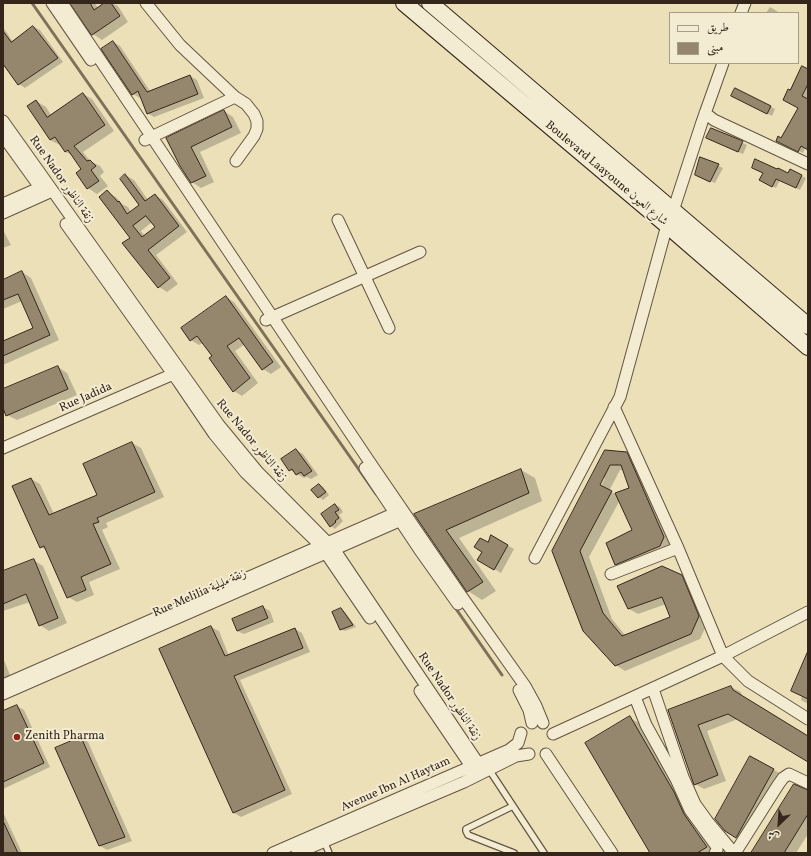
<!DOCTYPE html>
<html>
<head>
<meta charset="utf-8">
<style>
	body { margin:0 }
	#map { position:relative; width:811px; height:856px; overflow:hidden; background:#ece0b9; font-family:Vollkorn,Amiri,serif }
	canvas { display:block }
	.frame { position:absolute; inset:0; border:4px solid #35261b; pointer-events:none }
	.legend { position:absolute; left:669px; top:12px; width:130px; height:52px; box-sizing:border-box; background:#f3ebd2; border:1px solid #a79c89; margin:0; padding:5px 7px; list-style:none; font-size:12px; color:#35261b }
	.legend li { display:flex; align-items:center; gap:8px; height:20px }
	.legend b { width:20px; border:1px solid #a79c89 }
	.north { position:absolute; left:759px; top:804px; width:40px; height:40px; -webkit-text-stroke:3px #f3ebd2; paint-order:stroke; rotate:205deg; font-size:11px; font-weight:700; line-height:16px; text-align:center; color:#35261b }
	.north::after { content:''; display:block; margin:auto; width:14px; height:18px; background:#35261b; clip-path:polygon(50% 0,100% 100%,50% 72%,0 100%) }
</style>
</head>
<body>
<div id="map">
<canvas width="811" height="856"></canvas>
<div class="frame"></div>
<ul class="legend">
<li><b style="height:5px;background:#f3ebd2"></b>طريق</li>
<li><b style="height:11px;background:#94876d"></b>مبنى</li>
</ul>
<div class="north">ش</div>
</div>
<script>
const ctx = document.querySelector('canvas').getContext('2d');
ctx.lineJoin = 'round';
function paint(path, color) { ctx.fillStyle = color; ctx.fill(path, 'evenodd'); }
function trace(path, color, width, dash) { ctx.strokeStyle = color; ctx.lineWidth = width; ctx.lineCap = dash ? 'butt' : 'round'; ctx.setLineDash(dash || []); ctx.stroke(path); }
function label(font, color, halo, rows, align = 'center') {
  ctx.font = font + ' Vollkorn,Amiri,serif'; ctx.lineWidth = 4; ctx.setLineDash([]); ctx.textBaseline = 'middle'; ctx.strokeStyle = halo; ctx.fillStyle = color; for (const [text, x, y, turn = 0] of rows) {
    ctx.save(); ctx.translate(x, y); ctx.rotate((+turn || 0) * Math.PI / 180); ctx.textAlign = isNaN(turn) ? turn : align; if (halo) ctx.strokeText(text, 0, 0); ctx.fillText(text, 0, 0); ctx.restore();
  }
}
paint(new Path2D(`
	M 72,3 L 95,3 L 98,8 L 106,3 L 112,3 L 118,6 L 128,22 L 102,40 L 93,34 Z
	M 770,7 L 780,13 L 766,13 Z
	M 3,27 L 13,42 L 34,27 L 40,30 L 63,62 L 25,88 L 19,84 L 3,62 Z
	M 113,42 L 120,46 L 150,91 L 190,76 L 197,80 L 204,98 L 154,117 L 147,113 L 141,97 L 140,98 L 133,94 Z
	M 808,70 L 808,95 L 806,99 L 808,100 L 808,149 L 805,148 L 803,153 L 781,143 L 782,139 L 799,108 L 790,91 Z
	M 83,94 L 92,99 L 114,131 L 83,152 L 90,161 L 100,166 L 104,172 L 100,176 L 108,186 L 97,194 L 88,188 L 83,169 L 73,156 L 66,152 L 61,144 L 60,145 L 50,140 L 36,101 L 46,107 L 51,115 Z
	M 737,98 L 771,107 L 775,109 L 772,116 Z
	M 224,111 L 233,117 L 241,133 L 200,152 L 214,182 L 201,188 L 192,182 L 167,138 Z
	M 712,129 L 747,145 L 743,154 L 712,140 Z
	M 701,158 L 723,168 L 715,183 L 700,177 Z
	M 791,171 L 806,178 L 800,190 L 780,180 L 776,188 L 764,182 L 764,173 L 789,175 Z
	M 125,175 L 134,180 L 148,200 L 155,195 L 163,200 L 187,232 L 156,255 L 178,284 L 167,292 L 159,287 L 108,192 L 117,198 L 122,204 L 128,207 L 131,212 L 140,206 ZM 152,222 L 156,227 L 145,236 L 141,231 Z
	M 3,230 L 11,245 L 3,248 Z
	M 22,272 L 31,278 L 59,340 L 3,365 L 3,342 L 34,329 L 22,301 L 3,309 L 3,281 Z
	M 226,297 L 234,302 L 281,367 L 271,374 L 263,369 L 245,344 L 235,351 L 258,383 L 242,396 L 234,391 L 213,356 L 203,343 L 199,345 L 191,340 Z
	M 58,367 L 67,373 L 77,395 L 17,420 L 7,415 L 3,405 L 3,391 Z
	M 132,443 L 141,448 L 164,497 L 106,523 L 108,527 L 102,530 L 120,569 L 89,582 L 94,595 L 77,602 L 68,597 L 48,551 L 41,547 L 31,479 L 40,484 L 54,514 L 99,495 Z
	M 296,450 L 303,454 L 318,475 L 311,479 L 307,477 L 304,478 L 290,470 Z
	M 606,451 L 626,453 L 636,459 L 673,543 L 669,551 L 625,569 L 616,564 L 634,531 L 620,500 L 589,557 L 612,619 L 625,635 L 671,617 L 666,604 L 638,614 L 629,609 L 681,576 L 691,582 L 708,622 L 700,639 L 625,671 L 616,665 L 553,551 ZM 620,470 L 623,470 L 631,488 L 615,494 L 609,491 ZM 603,477 L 605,478 L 599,490 L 601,482 Z
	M 521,470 L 535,478 L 542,501 L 459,538 L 496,591 L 482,600 L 468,591 L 415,514 Z
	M 319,485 L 323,487 L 329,495 L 323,500 L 319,497 Z
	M 335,505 L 340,507 L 343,512 L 339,515 L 343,521 L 335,529 L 331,526 Z
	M 492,537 L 514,549 L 501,573 L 479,560 Z
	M 33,560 L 43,566 L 67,623 L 49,631 L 40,625 L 30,602 L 3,611 L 3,572 Z
	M 263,607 L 270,611 L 274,622 L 244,634 L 237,631 Z
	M 341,609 L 345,612 L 356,627 L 345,631 L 340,629 Z
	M 211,627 L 219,631 L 229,656 L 295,629 L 302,633 L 310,652 L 240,680 L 292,794 L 241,817 L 234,813 L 160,650 Z
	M 3,658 L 13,682 L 3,687 Z
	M 808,662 L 808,704 L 801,700 Z
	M 731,687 L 741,692 L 742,697 L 808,736 L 808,761 L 738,719 L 707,731 L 726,781 L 704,789 L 695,784 L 669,711 Z
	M 17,706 L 24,710 L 50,767 L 3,789 L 3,712 Z
	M 630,718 L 639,723 L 715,853 L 651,853 Z
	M 81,738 L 88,742 L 132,841 L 107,850 L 100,846 Z
	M 750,757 L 783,775 L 746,842 L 725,830 Z
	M 808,791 L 808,834 L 796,853 L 752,853 Z
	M 3,812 L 22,853 L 3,853 Z`), '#0003');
trace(new Path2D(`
	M 32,3 L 376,494
	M 454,606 L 502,675`), '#7e7059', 3);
const building = new Path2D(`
	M 70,3 L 90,3 L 94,10 L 104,3 L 111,3 L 120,16 L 92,35 Z
	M 33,26 L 58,58 L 18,85 L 3,64 L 3,31 L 11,42 Z
	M 113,41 L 147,92 L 190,75 L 198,94 L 147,114 L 138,91 L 132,95 L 101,49 Z
	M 802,66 L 808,69 L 808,84 L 802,96 L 808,99 L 808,150 L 801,146 L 798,152 L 776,141 L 778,136 L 781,138 L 798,108 L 783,100 L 788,89 L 790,90 Z
	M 735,88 L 771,106 L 767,114 L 731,96 Z
	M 83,93 L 105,125 L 74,146 L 87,161 L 90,160 L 96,166 L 91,170 L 99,181 L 87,189 L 76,173 L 81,169 L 68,150 L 65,152 L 55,137 L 50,140 L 27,106 L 36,100 L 47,117 Z
	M 224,110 L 232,127 L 191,147 L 206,176 L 191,183 L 180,166 L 166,138 Z
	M 711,128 L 743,141 L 738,152 L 706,138 Z
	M 700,157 L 719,164 L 710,182 L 695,175 Z
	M 755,159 L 777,169 L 778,168 L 788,173 L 790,169 L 802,175 L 796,188 L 776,179 L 772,187 L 759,180 L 763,173 L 752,168 Z
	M 125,174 L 145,201 L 155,194 L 179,226 L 148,250 L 170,278 L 158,288 L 122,243 L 130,238 L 99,197 L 107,190 L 118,202 L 119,201 L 127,214 L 139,205 L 120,179 ZM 146,216 L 155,227 L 142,237 L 133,226 Z
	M 22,271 L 50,335 L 3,356 L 3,341 L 33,328 L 18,294 L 3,300 L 3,280 Z
	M 226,296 L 273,362 L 262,370 L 239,338 L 227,346 L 250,378 L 233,392 L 209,358 L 212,356 L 197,336 L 190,341 L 181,328 Z
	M 58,366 L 68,389 L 6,416 L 3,408 L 3,389 Z
	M 132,442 L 155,492 L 97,518 L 99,522 L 93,524 L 111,564 L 81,577 L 86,590 L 67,598 L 44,546 L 40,548 L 12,486 L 31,478 L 49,515 L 97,495 L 83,464 Z
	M 296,449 L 312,471 L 304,476 L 301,472 L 296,475 L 292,469 L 289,471 L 281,459 Z
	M 605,450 L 627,452 L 664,537 L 660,546 L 615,565 L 606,543 L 632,530 L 615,493 L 629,488 L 621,465 L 610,465 L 600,485 L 612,491 L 580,551 L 603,613 L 622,636 L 670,617 L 662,597 L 628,609 L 617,586 L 662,566 L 682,575 L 699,616 L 691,634 L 615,666 L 583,631 L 552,551 Z
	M 521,469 L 529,493 L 446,530 L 483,582 L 467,592 L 414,514 Z
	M 319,484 L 326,492 L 318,498 L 311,490 Z
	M 335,504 L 339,510 L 335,512 L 339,518 L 335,521 L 336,522 L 330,527 L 321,514 Z
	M 491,535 L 508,545 L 494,570 L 477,560 L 482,552 L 474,547 L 480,538 L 488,542 Z
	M 34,559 L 58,618 L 39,626 L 26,594 L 3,604 L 3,571 Z
	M 263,606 L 268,618 L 237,631 L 232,619 Z
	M 341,608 L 353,625 L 340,630 L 332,612 Z
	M 211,626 L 225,656 L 295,628 L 303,648 L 234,676 L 285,790 L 233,813 L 159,649 Z
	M 808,651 L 808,699 L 791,691 Z
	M 731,686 L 733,690 L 808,736 L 808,762 L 728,714 L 698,725 L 718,775 L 694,785 L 668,710 Z
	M 17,705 L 44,763 L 3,782 L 3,711 Z
	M 630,716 L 674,792 L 684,814 L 707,847 L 697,853 L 650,853 L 585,743 Z
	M 81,737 L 125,837 L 99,846 L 55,748 Z
	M 750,756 L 774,769 L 736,838 L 725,831 L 715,819 Z
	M 794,784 L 808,790 L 808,814 L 784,853 L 751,853 Z
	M 3,821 L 18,853 L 3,853 Z`);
paint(building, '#94876d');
trace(building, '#35261b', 1);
const lane = new Path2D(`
	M 488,768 L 544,853
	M 513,806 L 466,829 L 466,831 L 468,835 L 514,853
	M 324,841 L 329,853`);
const street = new Path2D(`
	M 52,3 L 91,60
	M 62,3 L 369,461 L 460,594 L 525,686 L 536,706 L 543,723
	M 146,3 L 180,45 L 235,97 L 246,104 L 254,114 L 257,121 L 257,129 L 254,136 L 236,161
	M 741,13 L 745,3
	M 705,113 L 714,120 L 808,164
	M 3,121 L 219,425 L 257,471 L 334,549 L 484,772
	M 3,136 L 39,186
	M 145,140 L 235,97
	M 3,204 L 46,185
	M 3,213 L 52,191
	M 338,220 L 389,328
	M 66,224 L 178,381 L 214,434 L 245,472 L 321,546 L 370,618
	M 266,320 L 420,252
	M 614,407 L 678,548 L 723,656 L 748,681 L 808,719
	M 3,448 L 178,372
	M 365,468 L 419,549 L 458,604
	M 535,558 L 620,397 L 667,225 L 673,211 L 702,122 L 723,63
	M 611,574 L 678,548
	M 3,685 L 400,511
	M 653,689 L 683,777 L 695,804 L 708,822 L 734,853
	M 519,690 L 529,710 L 532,723
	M 420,691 L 477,775
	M 3,694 L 406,518
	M 635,697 L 646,725 L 676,779 L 690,810 L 717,847 L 717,850 L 715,853
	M 553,734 L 723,656 L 808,612
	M 546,754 L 612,853
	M 273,853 L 509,750 L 518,743 L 521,733
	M 297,853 L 464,782 L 516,756 L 529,754
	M 735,853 L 778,785 L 783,778 L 789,774 L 808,783`);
const secondary = new Path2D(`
	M 404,3 L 667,225 L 808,347
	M 430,3 L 808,326`);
trace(lane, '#635442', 8);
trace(street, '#635442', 13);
trace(secondary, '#35261b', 18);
trace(lane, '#f3ebd2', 5.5);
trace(street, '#f3ebd2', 11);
trace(secondary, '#f3ebd2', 16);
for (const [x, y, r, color] of [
	[17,737,4,"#8f2418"]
]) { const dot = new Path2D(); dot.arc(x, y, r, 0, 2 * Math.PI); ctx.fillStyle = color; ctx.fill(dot); trace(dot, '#f3ebd2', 1.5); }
label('12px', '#35261b', '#f3ebd2', [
	["Boulevard Laayoune شارع العيون",606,174,40],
	["Rue Nador زنقة الناظور",61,180,55],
	["Rue Jadida",86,398,-24],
	["Rue Nador زنقة الناظور",251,441,50],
	["Rue Melilia زنقة مليلية",200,594,-24],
	["Rue Nador زنقة الناظور",449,697,56],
	["Avenue Ibn Al Haytam",396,785,-24]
]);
label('12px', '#35261b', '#f3ebd2', [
	["Zenith Pharma",25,737]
], 'left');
</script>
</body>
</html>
